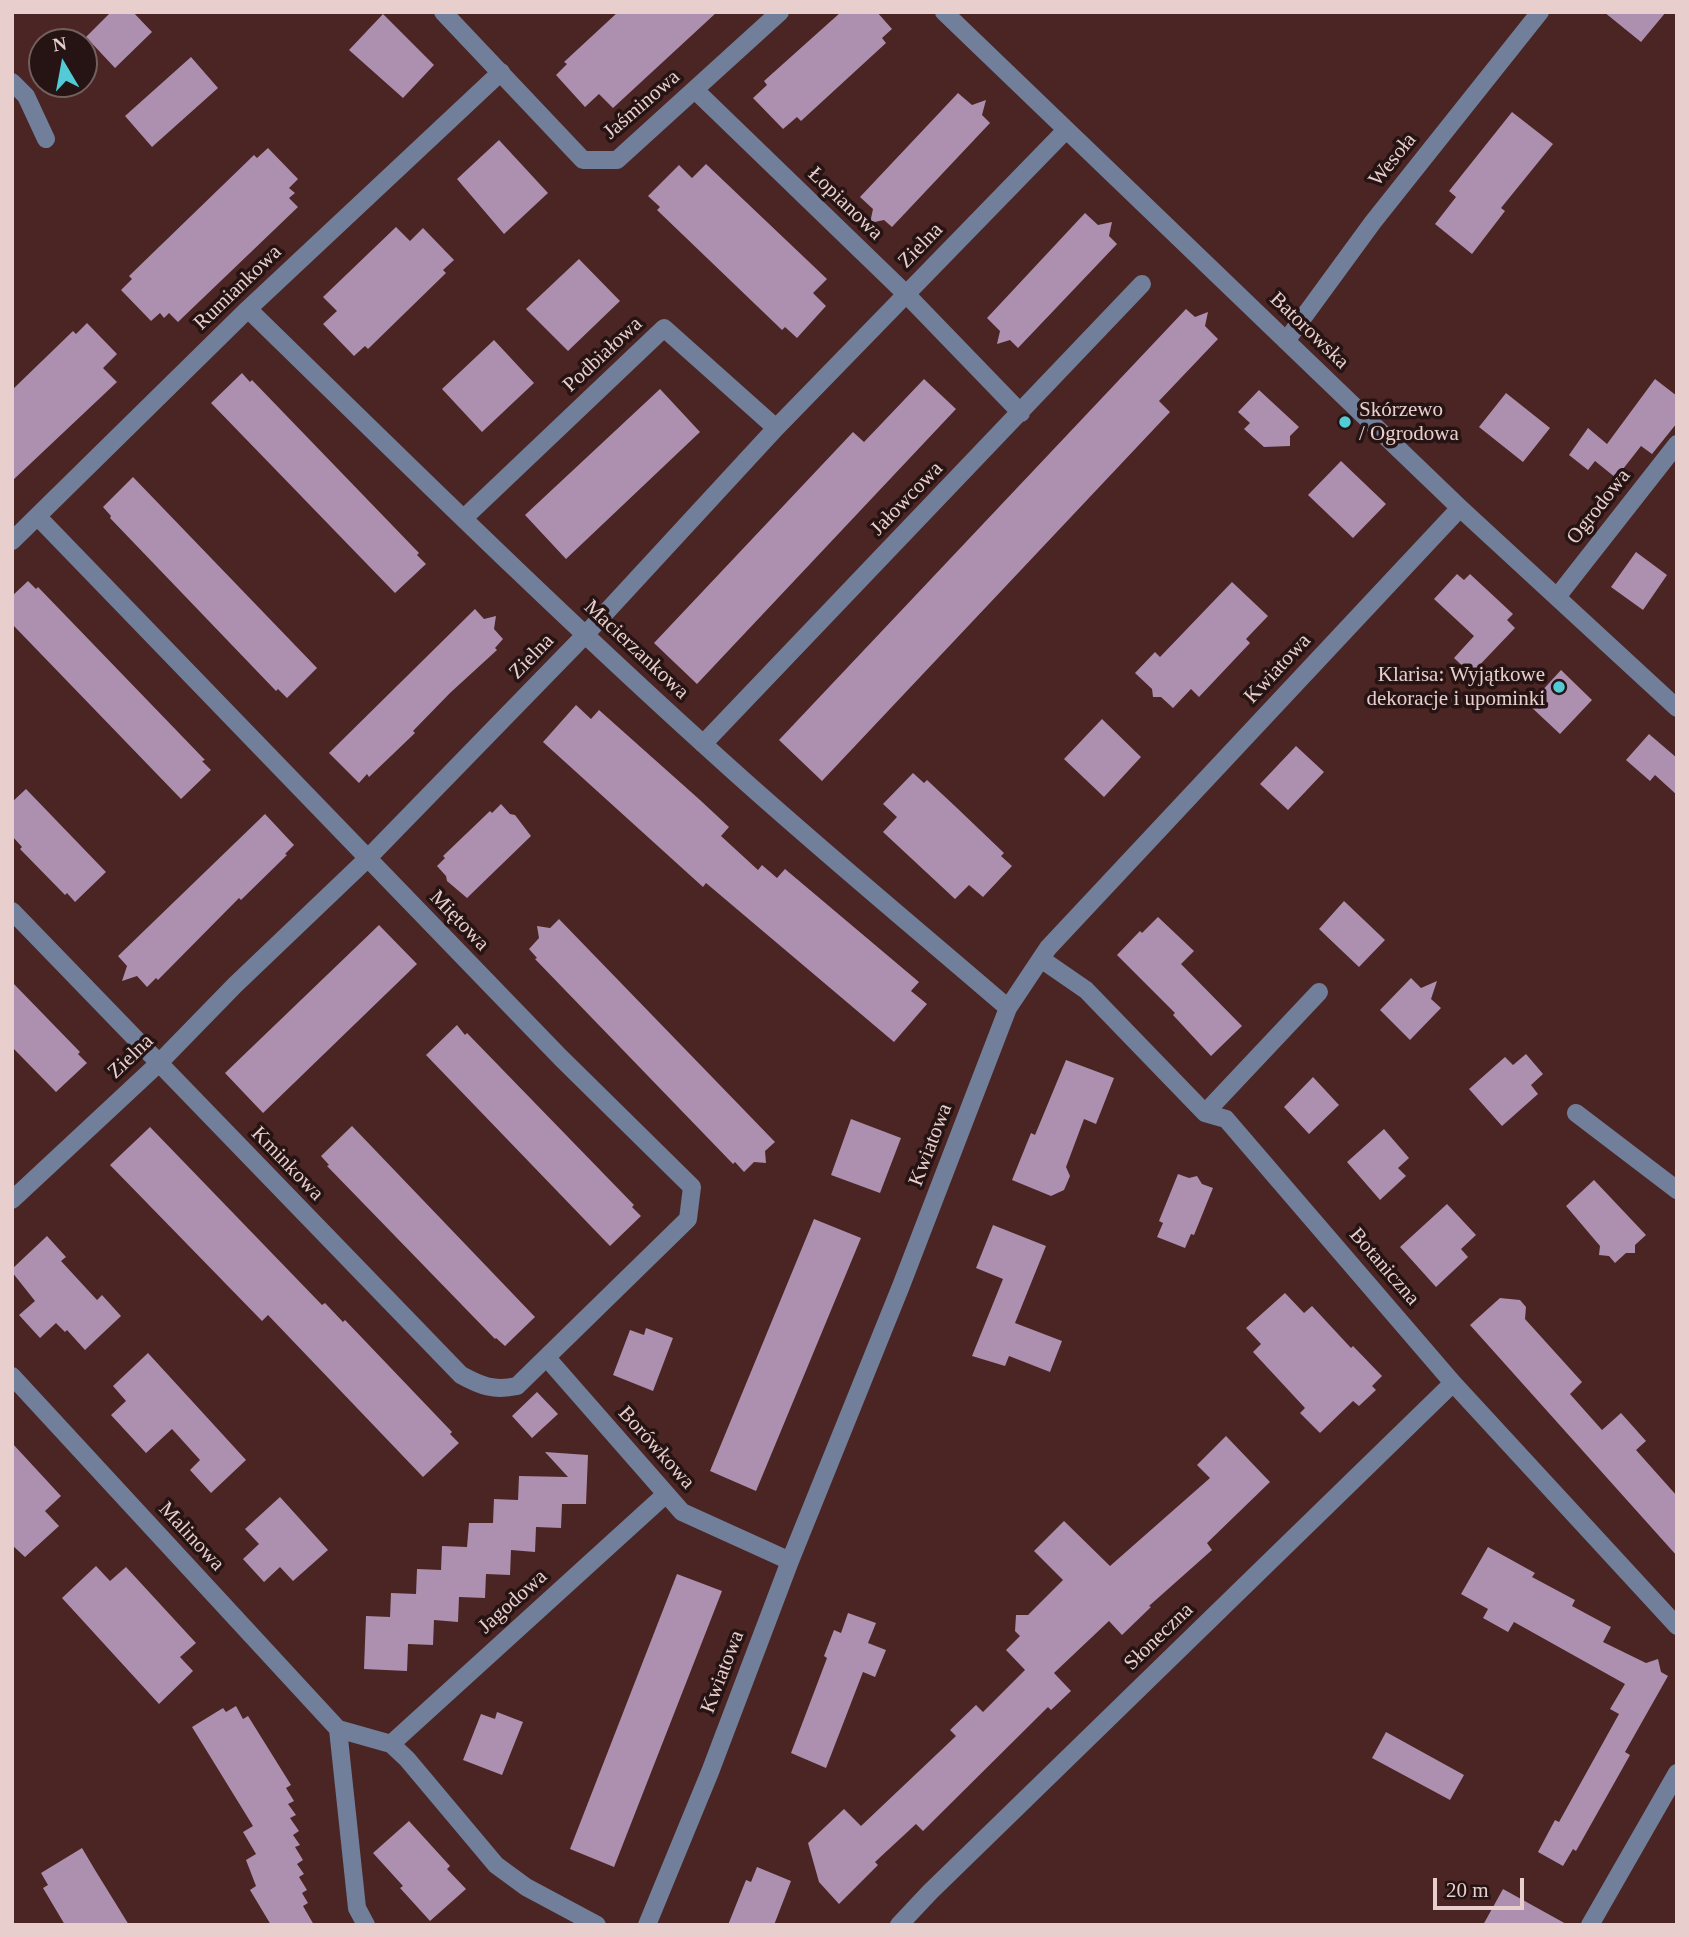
<!DOCTYPE html>
<html>
<head>
<meta charset="utf-8">
<style>
	body { margin:0 }
	#map { position:relative; width:1689px; height:1937px; overflow:hidden; background:#4a2523; font-family:Georgia,serif }
	canvas { display:block }
	.frame { position:absolute; inset:0; border:14px solid #e8cfcd; pointer-events:none }
	.north { position:absolute; left:28px; top:28px; width:70px; height:70px; box-sizing:border-box; background:#251413; border:2px solid #735f5d; border-radius:50%; rotate:350deg; font-size:19px; font-weight:700; line-height:28px; text-align:center; color:#e8cfcd }
	.north::after { content:''; display:block; margin:auto; width:24px; height:32px; background:#52cbd7; clip-path:polygon(50% 0,100% 100%,50% 72%,0 100%) }
	.scale { position:absolute; left:1433px; top:1878px; width:91px; height:32px; box-sizing:border-box; border:4px solid #e8cfcd; border-top:0; padding-left:9px; font-size:21px; line-height:24px; white-space:nowrap; color:#e8cfcd; -webkit-text-stroke:5px #251413; paint-order:stroke }
</style>
</head>
<body>
<div id="map">
<canvas width="1689" height="1937"></canvas>
<div class="frame"></div>
<div class="north">N</div>
<div class="scale">20 m</div>
</div>
<script>
const ctx = document.querySelector('canvas').getContext('2d');
ctx.lineJoin = 'round';
function paint(path, color) { ctx.fillStyle = color; ctx.fill(path, 'evenodd'); }
function trace(path, color, width, dash) { ctx.strokeStyle = color; ctx.lineWidth = width; ctx.lineCap = dash ? 'butt' : 'round'; ctx.setLineDash(dash || []); ctx.stroke(path); }
function label(font, color, halo, rows, align = 'center') {
  ctx.font = font + ' Georgia,serif'; ctx.lineWidth = 7; ctx.setLineDash([]); ctx.textBaseline = 'middle'; ctx.strokeStyle = halo; ctx.fillStyle = color; for (const [text, x, y, turn = 0] of rows) {
    ctx.save(); ctx.translate(x, y); ctx.rotate((+turn || 0) * Math.PI / 180); ctx.textAlign = isNaN(turn) ? turn : align; if (halo) ctx.strokeText(text, 0, 0); ctx.fillText(text, 0, 0); ctx.restore();
  }
}
paint(new Path2D(`
	M 111,12 L 133,12 L 152,32 L 115,68 L 86,37 Z
	M 618,12 L 717,12 L 613,108 L 599,94 L 585,107 L 556,75 L 567,64 L 564,62 Z
	M 841,12 L 877,12 L 892,29 L 882,38 L 886,43 L 801,121 L 797,117 L 783,129 L 753,98 L 767,85 L 764,81 Z
	M 1604,12 L 1666,12 L 1641,42 Z
	M 383,14 L 434,65 L 403,98 L 349,50 Z
	M 191,57 L 218,88 L 152,147 L 125,116 Z
	M 958,93 L 972,105 L 986,100 L 982,115 L 990,123 L 892,227 L 884,220 L 870,223 L 873,209 L 860,197 Z
	M 1512,112 L 1553,144 L 1501,208 L 1505,211 L 1472,254 L 1435,224 L 1456,197 L 1449,191 Z
	M 499,140 L 548,193 L 504,234 L 457,179 Z
	M 268,148 L 298,179 L 289,188 L 295,193 L 289,198 L 298,207 L 178,322 L 169,313 L 164,318 L 160,313 L 151,321 L 121,290 L 132,279 L 129,276 L 254,155 L 257,158 Z
	M 706,164 L 827,279 L 813,293 L 826,306 L 797,338 L 785,327 L 782,330 L 657,210 L 660,207 L 648,196 L 679,165 L 692,178 Z
	M 1085,213 L 1098,225 L 1112,222 L 1109,236 L 1117,244 L 1018,348 L 1010,340 L 997,344 L 1000,331 L 987,318 Z
	M 396,227 L 410,241 L 423,228 L 454,260 L 443,270 L 446,273 L 368,349 L 365,346 L 354,356 L 323,324 L 337,311 L 323,297 Z
	M 579,259 L 620,301 L 568,351 L 526,309 Z
	M 1186,309 L 1195,317 L 1208,312 L 1205,326 L 1218,339 L 1159,401 L 1170,412 L 822,781 L 779,740 Z
	M 87,323 L 117,354 L 103,368 L 117,382 L 12,481 L 12,390 L 73,331 L 76,334 Z
	M 494,340 L 534,383 L 482,432 L 442,389 Z
	M 242,373 L 250,382 L 252,380 L 419,553 L 417,555 L 426,564 L 395,593 L 211,403 Z
	M 924,379 L 956,409 L 697,684 L 654,643 L 853,432 L 864,442 Z
	M 1655,379 L 1677,396 L 1677,423 L 1652,454 L 1641,446 L 1616,478 L 1595,461 L 1588,470 L 1569,455 L 1588,428 L 1607,444 Z
	M 660,389 L 700,432 L 566,559 L 525,515 Z
	M 1259,390 L 1299,427 L 1290,436 L 1290,446 L 1264,447 L 1244,429 L 1250,423 L 1238,412 Z
	M 1506,393 L 1550,428 L 1523,462 L 1479,427 Z
	M 1341,461 L 1386,504 L 1353,538 L 1308,495 Z
	M 133,477 L 317,668 L 287,698 L 278,689 L 276,691 L 110,518 L 111,516 L 103,507 Z
	M 1636,552 L 1667,575 L 1643,610 L 1611,587 Z
	M 1457,574 L 1464,580 L 1470,574 L 1513,614 L 1507,620 L 1515,628 L 1471,674 L 1454,658 L 1474,636 L 1434,599 Z
	M 28,581 L 36,589 L 38,587 L 205,760 L 202,761 L 211,770 L 181,799 L 12,624 L 12,596 Z
	M 1232,582 L 1268,616 L 1246,639 L 1250,643 L 1199,697 L 1191,689 L 1173,708 L 1161,697 L 1153,697 L 1152,689 L 1135,673 L 1155,652 L 1160,657 Z
	M 475,609 L 484,619 L 496,616 L 494,629 L 503,639 L 495,648 L 497,650 L 450,693 L 413,731 L 415,733 L 369,777 L 367,774 L 359,783 L 329,753 Z
	M 1561,670 L 1592,700 L 1560,734 L 1529,705 Z
	M 576,705 L 591,719 L 599,710 L 700,800 L 729,827 L 721,836 L 758,870 L 762,865 L 777,878 L 785,869 L 919,982 L 911,991 L 927,1004 L 894,1042 L 706,883 L 703,887 L 543,742 Z
	M 1102,719 L 1141,757 L 1104,797 L 1064,759 Z
	M 1649,734 L 1677,758 L 1677,795 L 1655,775 L 1650,781 L 1626,760 Z
	M 1296,746 L 1324,772 L 1288,810 L 1260,784 Z
	M 913,773 L 924,783 L 927,780 L 957,808 L 1004,853 L 1001,856 L 1012,866 L 983,897 L 969,885 L 955,899 L 883,832 L 897,817 L 883,804 Z
	M 26,789 L 106,872 L 75,902 L 67,893 L 65,895 L 20,849 L 22,847 L 12,836 L 12,802 Z
	M 501,804 L 510,814 L 515,815 L 531,836 L 467,898 L 447,881 L 446,876 L 437,866 L 445,858 L 443,856 L 490,811 L 492,813 Z
	M 265,814 L 294,845 L 285,854 L 287,855 L 241,900 L 239,898 L 158,980 L 156,978 L 147,987 L 137,976 L 122,981 L 127,966 L 118,956 Z
	M 1344,901 L 1385,940 L 1359,967 L 1319,929 Z
	M 1158,917 L 1194,951 L 1181,964 L 1242,1026 L 1211,1056 L 1173,1015 L 1175,1013 L 1117,955 L 1140,931 L 1142,933 Z
	M 559,919 L 775,1142 L 765,1151 L 766,1163 L 754,1162 L 744,1172 L 735,1162 L 733,1164 L 535,959 L 537,958 L 529,949 L 539,938 L 537,926 L 550,928 Z
	M 379,925 L 417,964 L 263,1113 L 225,1073 Z
	M 1411,978 L 1421,988 L 1437,981 L 1431,999 L 1441,1008 L 1410,1040 L 1380,1010 Z
	M 12,982 L 80,1052 L 78,1054 L 87,1063 L 56,1092 L 12,1047 Z
	M 457,1025 L 465,1035 L 467,1033 L 634,1205 L 632,1207 L 641,1216 L 610,1246 L 426,1055 Z
	M 1526,1054 L 1543,1074 L 1531,1085 L 1538,1094 L 1502,1126 L 1469,1089 L 1505,1057 L 1513,1065 Z
	M 1066,1060 L 1114,1078 L 1096,1124 L 1084,1119 L 1066,1167 L 1070,1176 L 1064,1190 L 1051,1196 L 1012,1180 L 1031,1133 L 1035,1135 Z
	M 1313,1077 L 1339,1105 L 1309,1134 L 1284,1107 Z
	M 851,1119 L 901,1138 L 880,1193 L 831,1175 Z
	M 352,1126 L 535,1317 L 505,1346 L 496,1338 L 495,1339 L 327,1166 L 329,1165 L 321,1156 Z
	M 150,1127 L 322,1305 L 325,1303 L 343,1322 L 345,1320 L 452,1432 L 450,1434 L 459,1443 L 423,1477 L 268,1315 L 262,1321 L 110,1165 Z
	M 1384,1129 L 1409,1158 L 1398,1168 L 1406,1176 L 1380,1200 L 1347,1162 Z
	M 1178,1174 L 1189,1178 L 1197,1176 L 1202,1184 L 1213,1188 L 1194,1235 L 1191,1234 L 1185,1248 L 1157,1237 L 1163,1223 L 1159,1221 Z
	M 1594,1180 L 1646,1235 L 1635,1245 L 1635,1253 L 1626,1253 L 1615,1263 L 1609,1256 L 1599,1255 L 1600,1246 L 1566,1206 Z
	M 1447,1204 L 1476,1235 L 1461,1249 L 1468,1257 L 1436,1287 L 1400,1247 Z
	M 814,1219 L 861,1238 L 756,1491 L 710,1471 Z
	M 993,1225 L 1046,1246 L 1015,1323 L 1062,1341 L 1050,1372 L 1009,1356 L 1005,1366 L 972,1356 L 1003,1279 L 976,1268 Z
	M 47,1236 L 66,1257 L 61,1261 L 97,1300 L 102,1295 L 121,1316 L 85,1350 L 67,1330 L 65,1332 L 56,1323 L 40,1338 L 19,1315 L 35,1301 L 12,1272 L 12,1269 Z
	M 1285,1293 L 1304,1313 L 1312,1306 L 1351,1348 L 1353,1346 L 1382,1376 L 1372,1386 L 1376,1390 L 1359,1406 L 1353,1401 L 1320,1433 L 1300,1413 L 1305,1408 L 1253,1352 L 1261,1344 L 1246,1328 Z
	M 1500,1298 L 1520,1300 L 1526,1307 L 1525,1319 L 1582,1382 L 1570,1394 L 1602,1430 L 1621,1413 L 1646,1441 L 1636,1450 L 1677,1496 L 1677,1556 L 1470,1325 Z
	M 646,1328 L 673,1338 L 653,1391 L 613,1375 L 630,1330 L 644,1335 Z
	M 148,1353 L 246,1460 L 211,1493 L 190,1470 L 200,1460 L 172,1429 L 146,1453 L 111,1415 L 126,1401 L 113,1386 Z
	M 537,1392 L 558,1414 L 532,1438 L 512,1416 Z
	M 1226,1436 L 1270,1482 L 1207,1543 L 1212,1550 L 1149,1606 L 1151,1607 L 1122,1635 L 1109,1621 L 1054,1673 L 1071,1691 L 1051,1710 L 1048,1707 L 923,1831 L 916,1824 L 875,1862 L 878,1865 L 839,1904 L 819,1882 L 808,1843 L 844,1809 L 861,1826 L 956,1736 L 950,1730 L 976,1705 L 983,1712 L 1025,1670 L 1006,1650 L 1020,1636 L 1015,1631 L 1016,1615 L 1028,1615 L 1063,1580 L 1034,1551 L 1064,1521 L 1110,1566 L 1210,1478 L 1197,1465 Z
	M 12,1443 L 61,1496 L 45,1511 L 59,1526 L 25,1557 L 12,1545 Z
	M 545,1452 L 588,1455 L 586,1504 L 562,1504 L 561,1528 L 536,1527 L 535,1552 L 511,1550 L 510,1575 L 486,1574 L 485,1598 L 459,1597 L 458,1622 L 434,1620 L 433,1645 L 408,1644 L 407,1671 L 364,1669 L 366,1616 L 390,1617 L 391,1593 L 416,1594 L 417,1569 L 441,1570 L 442,1546 L 467,1547 L 469,1523 L 493,1523 L 494,1499 L 518,1500 L 519,1476 L 568,1477 Z
	M 280,1497 L 328,1550 L 293,1581 L 280,1567 L 264,1582 L 243,1559 L 259,1544 L 245,1529 Z
	M 1488,1547 L 1535,1573 L 1532,1577 L 1575,1600 L 1572,1606 L 1611,1627 L 1603,1642 L 1646,1663 L 1658,1659 L 1661,1672 L 1668,1676 L 1625,1752 L 1630,1755 L 1576,1851 L 1573,1849 L 1563,1866 L 1538,1852 L 1555,1820 L 1559,1822 L 1619,1714 L 1610,1709 L 1625,1684 L 1514,1622 L 1508,1632 L 1483,1618 L 1488,1609 L 1461,1594 Z
	M 96,1566 L 110,1581 L 126,1567 L 196,1643 L 180,1657 L 193,1671 L 159,1704 L 62,1598 Z
	M 677,1574 L 722,1591 L 614,1867 L 570,1849 Z
	M 848,1613 L 876,1623 L 868,1643 L 886,1650 L 875,1677 L 863,1672 L 826,1768 L 791,1753 L 827,1658 L 824,1656 L 834,1630 L 841,1633 Z
	M 236,1706 L 243,1719 L 248,1716 L 291,1785 L 286,1788 L 294,1801 L 288,1804 L 296,1815 L 290,1818 L 299,1831 L 293,1835 L 300,1845 L 295,1847 L 303,1860 L 297,1864 L 304,1874 L 299,1877 L 307,1890 L 302,1893 L 308,1903 L 303,1906 L 314,1925 L 271,1925 L 250,1890 L 256,1886 L 246,1860 L 256,1854 L 243,1832 L 253,1826 L 192,1727 L 223,1708 L 226,1712 Z
	M 497,1712 L 523,1722 L 502,1775 L 463,1760 L 481,1714 L 495,1719 Z
	M 1386,1732 L 1464,1775 L 1450,1800 L 1372,1758 Z
	M 409,1821 L 450,1866 L 447,1869 L 466,1889 L 430,1921 L 400,1888 L 403,1886 L 373,1853 Z
	M 82,1848 L 95,1870 L 129,1925 L 65,1925 L 43,1888 L 48,1885 L 41,1873 Z
	M 757,1867 L 791,1881 L 774,1925 L 728,1925 L 746,1880 L 751,1882 Z
	M 1503,1889 L 1568,1925 L 1483,1925 Z`), '#ad8faf');
trace(new Path2D(`
	M 443,12 L 583,160 L 617,160 L 780,12
	M 944,12 L 1460,508 L 1677,708
	M 12,82 L 26,96 L 46,139
	M 695,90 L 906,294 L 1021,413
	M 248,309 C 407,464 566,621 731,769 C 822,851 915,928 1008,1008
	M 1286,341 L 1373,222 L 1540,12
	M 464,518 L 664,328 L 776,428
	M 12,541 L 248,309 L 501,72
	M 1557,597 L 1677,444
	M 703,744 L 1142,284
	M 12,911 L 461,1375 C 481,1386 494,1391 517,1386 L 688,1219 L 692,1187 L 561,1058 L 38,517
	M 1041,959 L 1086,990 L 1205,1113 L 1226,1119 L 1453,1383 L 1677,1626
	M 1205,1113 L 1319,992
	M 1576,1113 L 1677,1190
	M 12,1200 L 158,1064 L 235,985 L 367,859 L 585,635 L 776,428 L 1066,130
	M 547,1358 L 682,1512 L 790,1561
	M 12,1376 L 338,1729 L 391,1744 L 407,1759 L 496,1865 L 526,1887 L 597,1925
	M 338,1729 L 357,1908 L 366,1925
	M 391,1744 L 666,1494
	M 647,1925 L 710,1772 L 790,1561 L 901,1286 L 1008,1008 L 1048,948 L 1460,508
	M 899,1925 L 930,1892 L 1453,1383
	M 1590,1925 L 1677,1773`), '#717f9b', 18);
for (const [x, y, r, color] of [
	[1345,422,7,"#52cbd7"],
	[1559,687,7,"#52cbd7"]
]) { const dot = new Path2D(); dot.arc(x, y, r, 0, 2 * Math.PI); ctx.fillStyle = color; ctx.fill(dot); trace(dot, '#251413', 2.5); }
label('21px', '#e8cfcd', '#251413', [
	["Jaśminowa",642,105,-41],
	["Wesoła",1393,160,-51],
	["Łopianowa",845,204,44],
	["Zielna",921,246,-46],
	["Rumiankowa",238,288,-44],
	["Batorowska",1309,331,44],
	["Podbiałowa",603,355,-43],
	["Jałowcowa",907,499,-46],
	["Ogrodowa",1599,507,-52],
	["Macierzankowa",636,650,43],
	["Zielna",532,657,-46],
	["Kwiatowa",1278,669,-47],
	["Miętowa",459,921,46],
	["Zielna",131,1057,-44],
	["Kwiatowa",931,1145,-69],
	["Kminkowa",287,1164,46],
	["Botaniczna",1384,1267,49],
	["Borówkowa",656,1448,48],
	["Malinowa",191,1537,47],
	["Jagodowa",513,1602,-42],
	["Słoneczna",1159,1637,-44],
	["Kwiatowa",723,1672,-69]
]);
label('21px', '#e8cfcd', '#251413', [
	["Skórzewo",1359,410],
	["/ Ogrodowa",1359,434],
	["Klarisa: Wyjątkowe",1545,675,"right"],
	["dekoracje i upominki",1545,699,"right"]
], 'left');
</script>
</body>
</html>
